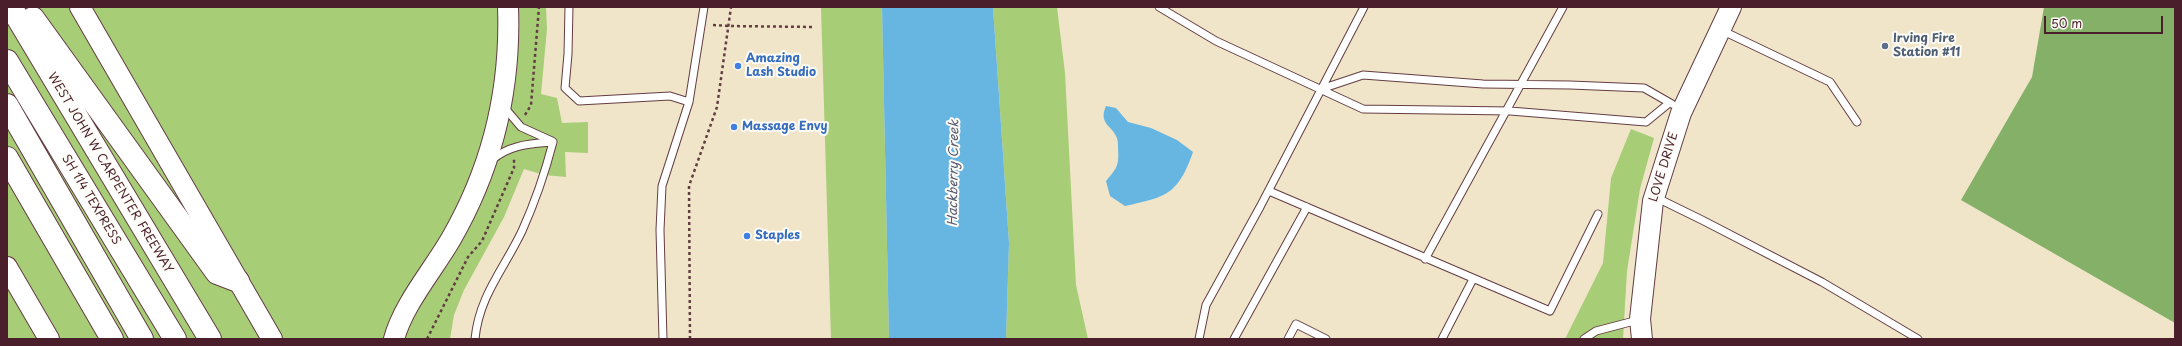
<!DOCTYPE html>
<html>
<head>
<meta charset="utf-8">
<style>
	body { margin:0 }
	#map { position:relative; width:2182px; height:346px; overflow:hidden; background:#f0e5c9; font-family:"Playpen Sans",sans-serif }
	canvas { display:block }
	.frame { position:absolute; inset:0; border:8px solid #4a1f2b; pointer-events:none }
	.scale { position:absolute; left:2044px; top:16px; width:119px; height:18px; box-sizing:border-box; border:2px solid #4a1f2b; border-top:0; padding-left:5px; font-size:12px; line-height:14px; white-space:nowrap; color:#4a1f2b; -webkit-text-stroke:3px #fdfcf7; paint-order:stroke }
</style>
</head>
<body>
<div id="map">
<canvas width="2182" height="346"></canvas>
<div class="frame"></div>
<div class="scale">50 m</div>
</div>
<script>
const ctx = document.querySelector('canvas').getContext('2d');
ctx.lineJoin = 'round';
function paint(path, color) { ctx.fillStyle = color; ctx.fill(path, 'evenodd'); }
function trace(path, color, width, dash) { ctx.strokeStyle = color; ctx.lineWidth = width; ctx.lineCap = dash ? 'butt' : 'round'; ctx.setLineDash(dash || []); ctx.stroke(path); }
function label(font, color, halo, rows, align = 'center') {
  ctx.font = font + ' "Playpen Sans",sans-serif'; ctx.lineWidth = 4; ctx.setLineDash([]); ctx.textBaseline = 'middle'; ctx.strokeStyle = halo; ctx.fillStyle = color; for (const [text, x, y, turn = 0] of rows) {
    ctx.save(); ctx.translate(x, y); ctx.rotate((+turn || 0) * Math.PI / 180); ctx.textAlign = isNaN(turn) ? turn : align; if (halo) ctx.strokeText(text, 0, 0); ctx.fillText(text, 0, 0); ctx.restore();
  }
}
paint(new Path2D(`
	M 7,7 L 546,7 L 547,29 L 541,94 L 557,98 L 562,123 L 588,122 L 588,153 L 565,152 L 566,177 L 544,175 L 524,169 L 504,217 L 464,290 L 454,315 L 450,339 L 7,339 Z
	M 821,7 L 882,7 L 889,339 L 831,339 Z
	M 993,7 L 1057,7 L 1065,73 L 1076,285 L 1088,339 L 1006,339 L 1009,243 Z
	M 1631,129 L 1654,138 L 1640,189 L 1627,271 L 1623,339 L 1565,339 L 1603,263 L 1611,178 Z`), '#a7cd77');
paint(new Path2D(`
	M 2044,7 L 2175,7 L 2175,323 L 1961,200 L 2032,77 Z`), '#85b068');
paint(new Path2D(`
	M 882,7 L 993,7 L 1009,243 L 1006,339 L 889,339 Z
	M 1106,106 L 1116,108 L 1128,122 L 1151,128 L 1177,140 L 1193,152 C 1178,195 1166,197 1125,206 L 1110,196 L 1106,181 C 1118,167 1119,165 1118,148 C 1118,145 1118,141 1117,138 C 1112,125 1098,124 1106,106 Z`), '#67b5e1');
const lane = new Path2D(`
	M 569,7 L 568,54 L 565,88 L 579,101 L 670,96 L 689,102
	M 1159,7 L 1216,41 L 1363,109 L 1510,111 L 1646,122 L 1668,104
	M 1721,30 L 1830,82 L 1857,122
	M 1321,89 L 1363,75 L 1483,84 L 1570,85 L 1644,88 L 1672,104
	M 504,107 L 521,127 L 552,141
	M 492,160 C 510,144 531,144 553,142
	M 1269,191 L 1550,311 L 1598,214
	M 1655,197 L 1702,220 L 1822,282 L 1918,339
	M 1425,259 L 1563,7
	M 475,339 C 479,296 504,269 522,231 C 535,202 545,173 553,142
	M 663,339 L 660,230 L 662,186 L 689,102 L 704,7
	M 1199,339 L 1206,305 L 1260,207 L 1364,7
	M 1234,339 L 1307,207
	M 1288,339 L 1296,324 L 1326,339
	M 1442,339 L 1473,279
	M 1584,339 L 1596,331 L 1638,320`);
const secondary = new Path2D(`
	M 80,7 L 272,339
	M 7,267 L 49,339
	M 394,339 C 403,305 433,270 451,239 C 492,168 511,89 508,7
	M 1642,339 L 1640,319 L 1653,201 L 1681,113 L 1731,7`);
const highway = new Path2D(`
	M 11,7 L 210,339
	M 33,18 L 217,273 L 238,281
	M 7,61 L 175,339
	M 7,105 L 142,339
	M 7,158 L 112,339`);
trace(lane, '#633d43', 9);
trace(secondary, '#633d43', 22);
trace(highway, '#633d43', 24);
trace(new Path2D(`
	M 713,25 L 729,26 L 814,27
	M 525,115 L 531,105 L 539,7
	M 427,339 L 468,257 L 482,241 L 514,168 L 514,159
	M 690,339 L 689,186 L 717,107 L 731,7`), '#633d43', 2.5, [3, 3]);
trace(lane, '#fff', 7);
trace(secondary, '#fff', 20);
trace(highway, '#fff', 22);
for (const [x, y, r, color] of [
	[1885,46,4,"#5c6f8a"],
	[738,66,4,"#3f7fe0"],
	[734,127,4,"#3f7fe0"],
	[747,236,4,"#3f7fe0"]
]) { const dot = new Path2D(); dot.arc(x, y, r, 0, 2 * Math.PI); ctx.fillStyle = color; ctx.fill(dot); trace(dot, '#fdfcf7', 1.5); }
label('bold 12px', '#4e5e75', '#fdfcf7', [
	["Irving Fire",1893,39],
	["Station #11",1893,53]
], 'left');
label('bold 12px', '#366cbe', '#fdfcf7', [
	["Amazing",746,59],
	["Lash Studio",746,73],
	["Massage Envy",742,127],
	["Staples",755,236]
], 'left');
label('12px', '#4a1f2b', '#fdfcf7', [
	["LOVE DRIVE",1664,167,-73],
	["WEST JOHN W CARPENTER FREEWAY",110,173,59],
	["SH 114 TEXPRESS",91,200,59]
]);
label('italic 13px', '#565b74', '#fdfcf7', [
	["Hackberry Creek",954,173,-89]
]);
</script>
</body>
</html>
